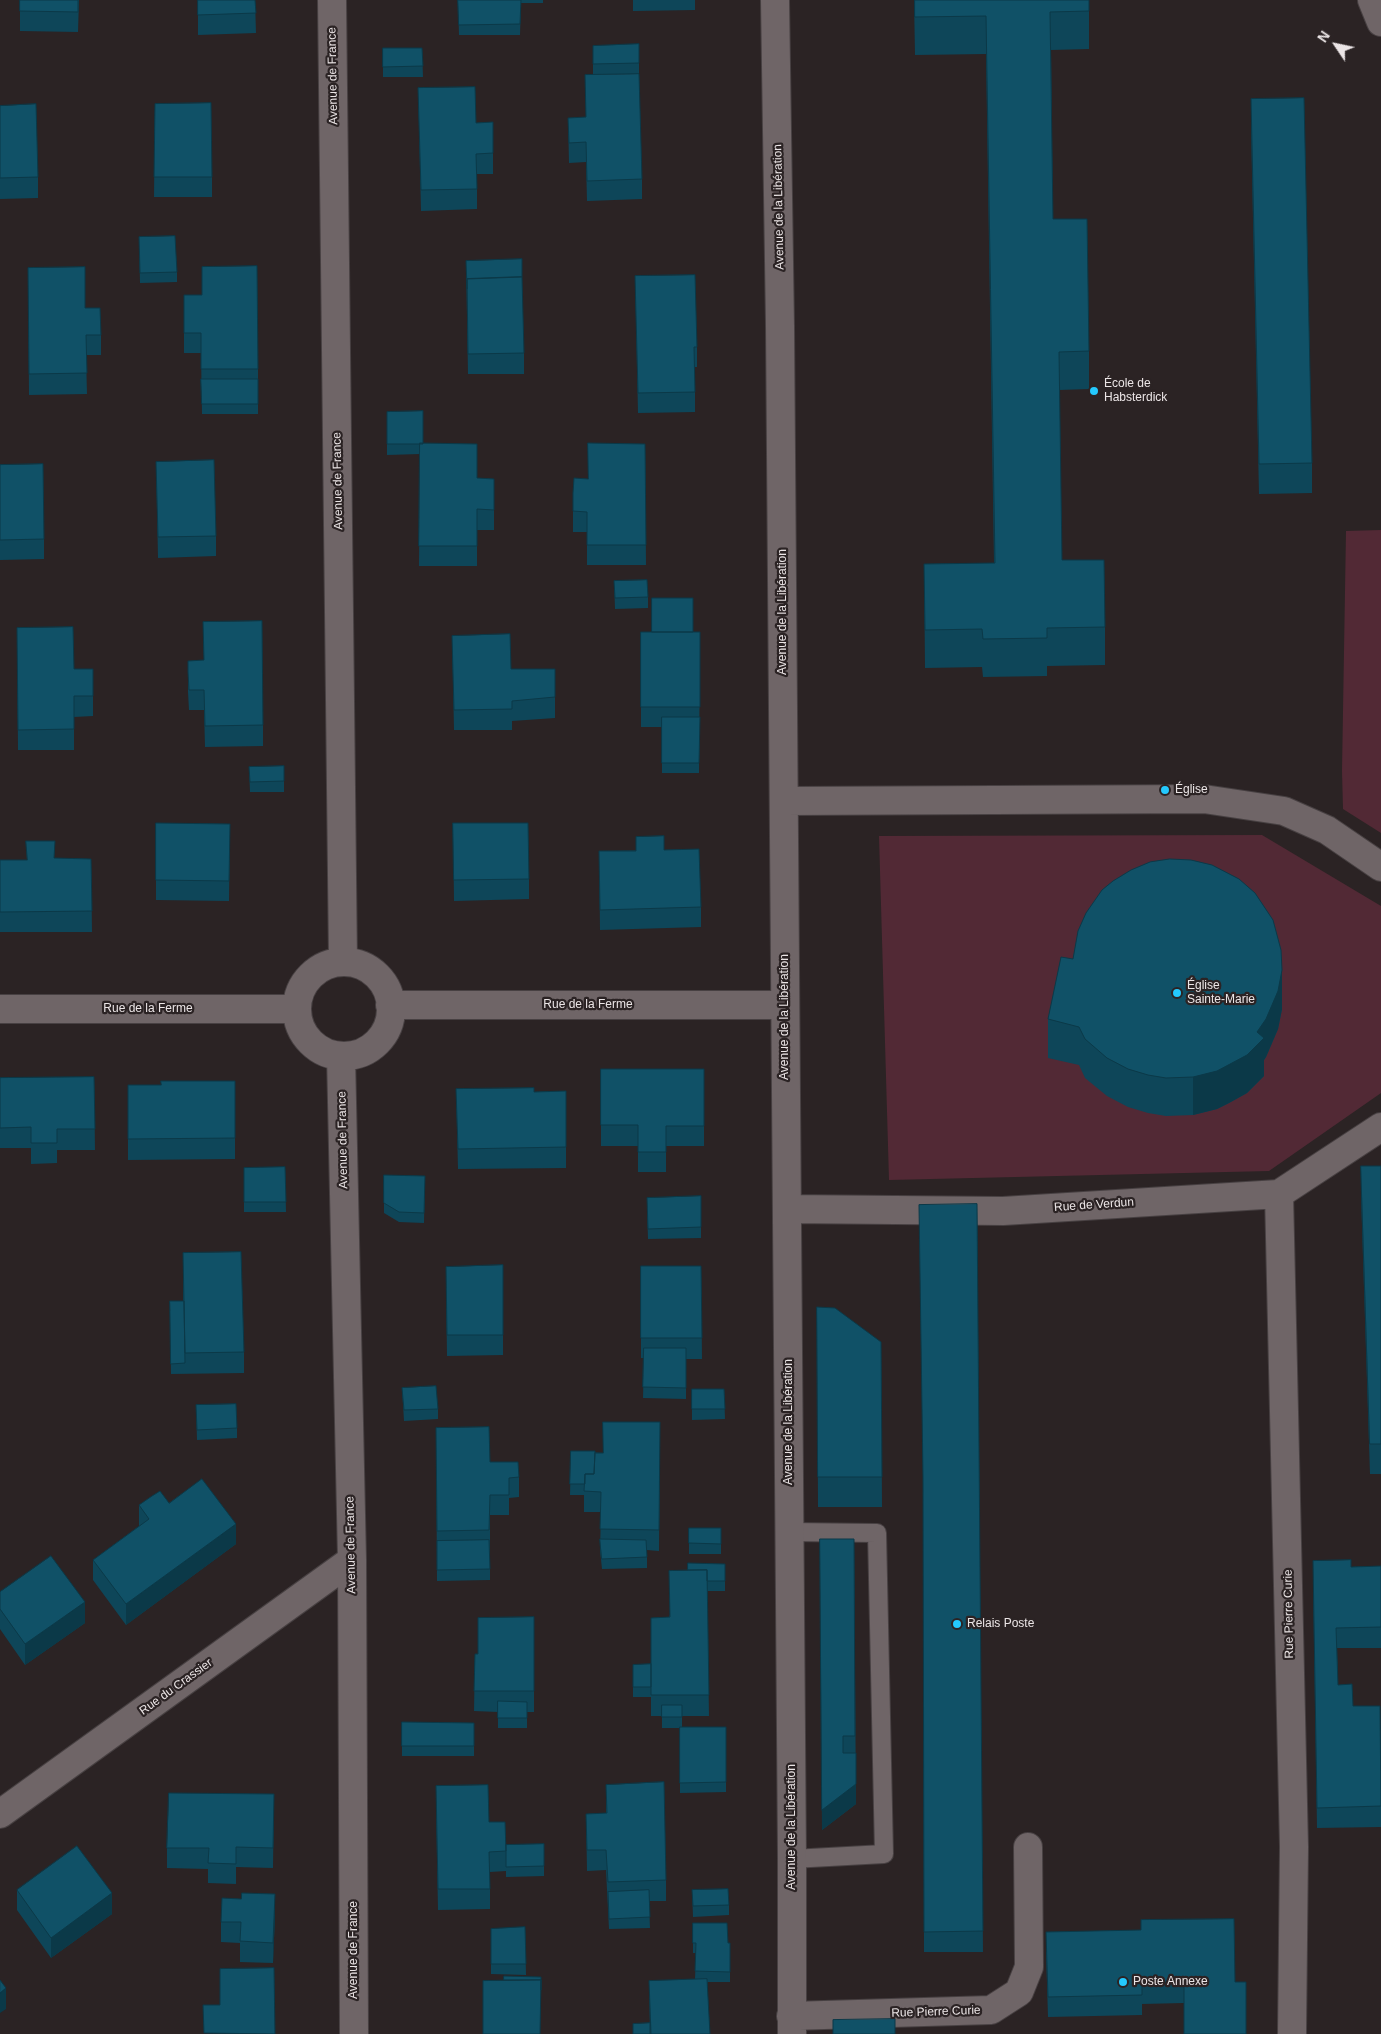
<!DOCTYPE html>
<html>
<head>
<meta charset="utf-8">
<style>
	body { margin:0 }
	#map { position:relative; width:1381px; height:2034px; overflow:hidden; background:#2b2324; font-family:Helvetica,sans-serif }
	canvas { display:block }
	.north { position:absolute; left:1311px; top:20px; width:50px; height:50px; -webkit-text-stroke:4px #2b2324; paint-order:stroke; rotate:304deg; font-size:14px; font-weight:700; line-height:20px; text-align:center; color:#ebe5e6 }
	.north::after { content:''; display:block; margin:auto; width:18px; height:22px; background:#ebe5e6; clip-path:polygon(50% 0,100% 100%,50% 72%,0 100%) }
</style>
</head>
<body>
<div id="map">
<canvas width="1381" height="2034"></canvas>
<div class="north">N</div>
</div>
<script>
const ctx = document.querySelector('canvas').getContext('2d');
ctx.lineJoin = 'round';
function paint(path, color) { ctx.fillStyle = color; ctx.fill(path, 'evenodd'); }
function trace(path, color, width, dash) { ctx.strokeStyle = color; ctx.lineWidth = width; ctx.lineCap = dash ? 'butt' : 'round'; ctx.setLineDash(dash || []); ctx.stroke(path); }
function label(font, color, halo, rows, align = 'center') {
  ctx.font = font + ' Helvetica,sans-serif'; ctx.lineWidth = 4.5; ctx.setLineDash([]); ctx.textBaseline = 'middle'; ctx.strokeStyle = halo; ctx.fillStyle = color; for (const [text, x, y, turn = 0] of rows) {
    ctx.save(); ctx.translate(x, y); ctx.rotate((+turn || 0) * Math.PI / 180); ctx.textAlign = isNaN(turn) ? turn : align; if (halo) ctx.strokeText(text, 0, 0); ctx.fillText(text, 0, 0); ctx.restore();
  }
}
paint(new Path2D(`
	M 1381,530 L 1381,833 L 1343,809 L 1342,771 L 1346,531 Z
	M 1262,835 L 1381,906 L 1381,1093 L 1269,1171 L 889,1180 L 879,836 Z`), '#522935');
const lane = new Path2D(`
	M 789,1532 L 877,1533 L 884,1854 L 792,1859`);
const street = new Path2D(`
	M 332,0 L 343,962
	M 775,0 L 780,326 L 792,1859 L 792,2034
	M 1372,0 L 1381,22
	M 784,801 L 1204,799 L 1284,811 L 1327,830 L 1381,867
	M297 1009a47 47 0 1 1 94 0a47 47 0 1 1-94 0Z
	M 390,1005 L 785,1005
	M 0,1009 L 296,1009
	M 341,1056 L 352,1560 L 354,2034
	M 1279,1194 L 1294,1847 L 1292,2034
	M 787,1209 L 1003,1211 L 1279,1194 L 1381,1127
	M 0,1814 L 352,1560
	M 791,2016 L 991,2010 L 1019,1992 L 1029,1967 L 1028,1847`);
trace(lane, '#474042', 20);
trace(street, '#474042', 30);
trace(lane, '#6f6567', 18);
trace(street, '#6f6567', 28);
paint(new Path2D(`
	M 20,0 L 79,0 L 78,32 L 20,31 Z
	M 198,0 L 255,0 L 256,33 L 198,35 Z
	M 458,0 L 543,0 L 543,3 L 521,3 L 520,35 L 459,35 Z
	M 633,0 L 695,0 L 695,10 L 633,11 Z
	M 914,0 L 1089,0 L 1089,49 L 1051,50 L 1053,219 L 1089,351 L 1089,389 L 1059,390 L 1062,560 L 1105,627 L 1105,665 L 1047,666 L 1047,676 L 983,677 L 982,667 L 925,668 L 924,564 L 994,563 L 986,54 L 915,55 Z
	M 639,44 L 639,74 L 593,75 L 593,46 Z
	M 383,48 L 422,48 L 423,77 L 383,77 Z
	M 418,88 L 476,123 L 493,122 L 493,174 L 477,174 L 477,209 L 421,211 Z
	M 1251,99 L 1312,463 L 1312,493 L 1259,494 L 1251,129 Z
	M 155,104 L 212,177 L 212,197 L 154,197 Z
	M 0,106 L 38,177 L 38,198 L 0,199 Z
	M 568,118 L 642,179 L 642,199 L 587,201 L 586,162 L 569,163 Z
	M 139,237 L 177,272 L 177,282 L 140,283 Z
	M 466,261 L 524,353 L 524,374 L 468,374 Z
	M 28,268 L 85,308 L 101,335 L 101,355 L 86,355 L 87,394 L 29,395 Z
	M 635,276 L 697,347 L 697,367 L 695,367 L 695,412 L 638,413 Z
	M 184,295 L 258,369 L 258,414 L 202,414 L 201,353 L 184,353 Z
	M 387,412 L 423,444 L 477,478 L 494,479 L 494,530 L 477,530 L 477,566 L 419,566 L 420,454 L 387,455 Z
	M 645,444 L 646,565 L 587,565 L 587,532 L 573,532 L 573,493 L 588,479 Z
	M 156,462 L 216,536 L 216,556 L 158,558 Z
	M 0,465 L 44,539 L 44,559 L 0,560 Z
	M 614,581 L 648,597 L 648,608 L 615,609 Z
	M 203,622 L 263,725 L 263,746 L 205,747 L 204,710 L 189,710 L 188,692 L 188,661 L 204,661 Z
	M 17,628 L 74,669 L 93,669 L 93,716 L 74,717 L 74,750 L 18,750 Z
	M 641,632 L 700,632 L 699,773 L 662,773 L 662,727 L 641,727 Z
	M 452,636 L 511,669 L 555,669 L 555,718 L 512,721 L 512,730 L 454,730 Z
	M 249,767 L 284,781 L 284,792 L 250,792 Z
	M 156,823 L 230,824 L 229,901 L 156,900 Z
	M 453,823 L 529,879 L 529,899 L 454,901 Z
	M 664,850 L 701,907 L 701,927 L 600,930 L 599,851 Z
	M 55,858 L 91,859 L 92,932 L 0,932 L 0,860 L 26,860 Z
	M 1073,959 L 1282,1009 L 1278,1029 L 1266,1057 L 1264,1060 L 1264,1076 L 1247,1093 L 1229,1103 L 1217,1109 L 1193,1115 L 1166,1116 L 1148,1113 L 1128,1107 L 1107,1096 L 1085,1078 L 1079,1065 L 1048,1058 L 1048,1019 Z
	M 601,1069 L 704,1069 L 704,1146 L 666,1146 L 666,1172 L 638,1172 L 638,1146 L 601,1146 Z
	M 94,1077 L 95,1150 L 57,1150 L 57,1163 L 31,1164 L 31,1148 L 0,1148 L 0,1078 Z
	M 235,1081 L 235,1159 L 128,1160 L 128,1085 L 161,1085 Z
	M 456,1089 L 534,1092 L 566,1091 L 566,1168 L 458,1169 Z
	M 1361,1166 L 1381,1166 L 1381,1474 L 1370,1474 L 1361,1196 Z
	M 285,1167 L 286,1212 L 244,1212 L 244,1168 Z
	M 384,1175 L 425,1176 L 424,1223 L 399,1222 L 384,1213 Z
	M 701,1196 L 701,1238 L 648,1239 L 647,1208 Z
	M 977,1204 L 983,1952 L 924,1952 L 923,1496 Z
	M 183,1253 L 244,1352 L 244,1373 L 171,1374 L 170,1311 L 183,1301 Z
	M 503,1265 L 503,1355 L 447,1356 L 446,1288 Z
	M 641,1266 L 701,1266 L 702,1359 L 686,1359 L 686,1399 L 643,1398 L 644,1358 L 641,1358 Z
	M 817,1307 L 881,1342 L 882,1507 L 818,1507 Z
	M 402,1388 L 438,1409 L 438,1419 L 404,1421 Z
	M 692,1389 L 724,1389 L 725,1419 L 692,1420 Z
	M 196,1405 L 237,1428 L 237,1438 L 197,1440 Z
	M 660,1422 L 659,1551 L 647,1550 L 647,1568 L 602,1569 L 600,1550 L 601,1512 L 584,1512 L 584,1495 L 570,1495 L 571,1451 L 603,1453 Z
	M 436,1428 L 490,1462 L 519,1477 L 519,1497 L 509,1498 L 509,1515 L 490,1515 L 490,1580 L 437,1581 Z
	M 169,1503 L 236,1544 L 126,1625 L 93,1580 L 93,1560 L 139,1526 L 139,1505 Z
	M 689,1528 L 721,1528 L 721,1554 L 689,1554 Z
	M 820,1539 L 854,1539 L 856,1804 L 822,1830 Z
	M 725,1564 L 725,1591 L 707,1591 L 709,1716 L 682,1716 L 682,1727 L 726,1727 L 726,1792 L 680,1793 L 680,1728 L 662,1728 L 662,1716 L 651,1716 L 651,1618 L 669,1617 L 688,1570 Z
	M 1381,1566 L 1381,1648 L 1337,1648 L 1338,1685 L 1353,1706 L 1381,1771 L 1381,1827 L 1317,1828 L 1313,1581 L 1351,1567 Z
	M 0,1592 L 85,1623 L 25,1665 L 0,1629 Z
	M 534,1617 L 534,1712 L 527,1712 L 527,1728 L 498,1728 L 498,1712 L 474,1711 L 475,1654 L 478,1654 Z
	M 651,1664 L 651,1697 L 633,1697 L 633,1665 Z
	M 402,1722 L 474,1723 L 474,1756 L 402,1756 Z
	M 606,1785 L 666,1880 L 666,1901 L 649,1901 L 650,1928 L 609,1929 L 606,1870 L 587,1871 L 586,1814 L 606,1813 Z
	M 274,1794 L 273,1868 L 236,1867 L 236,1884 L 208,1883 L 208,1869 L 167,1868 L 167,1848 Z
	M 436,1806 L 489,1822 L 506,1845 L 544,1844 L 544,1876 L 506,1877 L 506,1870 L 506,1871 L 490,1872 L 490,1909 L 438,1910 Z
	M 17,1890 L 112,1914 L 51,1958 L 17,1910 Z
	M 692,1890 L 729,1905 L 729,1915 L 693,1917 Z
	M 275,1915 L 273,1963 L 240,1962 L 240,1943 L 221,1942 L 221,1922 Z
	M 1234,1919 L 1184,2003 L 1142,2004 L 1142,2015 L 1048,2017 L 1046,1952 L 1141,1930 Z
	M 693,1923 L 728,1943 L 730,1943 L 730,1982 L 708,1982 L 650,2034 L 649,1981 L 695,1979 L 696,1953 L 693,1953 Z
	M 525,1927 L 526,1975 L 491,1974 L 491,1929 Z`), '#0e4659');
paint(new Path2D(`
	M 1282,970 L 1282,1009 L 1278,1029 L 1266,1057 L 1264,1060 L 1264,1076 L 1247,1093 L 1229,1103 L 1217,1109 L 1193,1115 L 1193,1077 L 1257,1032 Z
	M 236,1524 L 236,1544 L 126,1625 L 126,1604 Z
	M 85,1602 L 85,1623 L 25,1665 L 25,1644 Z
	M 856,1784 L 856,1804 L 822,1830 L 822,1810 Z
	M 112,1893 L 112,1914 L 51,1958 L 51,1938 Z
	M 275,1894 L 275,1915 L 273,1963 L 273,1943 Z
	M 6,1988 L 6,2009 L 0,2013 L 0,1993 Z`), '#0b3948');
const building = new Path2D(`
	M 20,0 L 78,0 L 78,12 L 20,11 Z
	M 198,0 L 255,0 L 256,13 L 198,15 Z
	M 458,0 L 521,0 L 520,24 L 459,25 Z
	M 915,0 L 1089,0 L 1089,11 L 1050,12 L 1053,219 L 1087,219 L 1089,351 L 1059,352 L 1062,560 L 1104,560 L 1105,627 L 1047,628 L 1047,638 L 983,639 L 982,629 L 925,630 L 924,564 L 995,563 L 986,16 L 915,17 Z
	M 639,44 L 639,63 L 593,64 L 593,46 Z
	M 383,48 L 422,48 L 423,66 L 383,67 Z
	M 639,74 L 642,179 L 587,181 L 586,142 L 569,143 L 568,118 L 586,117 L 585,75 Z
	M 475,87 L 476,123 L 493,122 L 493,153 L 476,154 L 477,189 L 421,190 L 418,88 Z
	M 1304,98 L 1312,463 L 1259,464 L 1251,99 Z
	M 211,103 L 212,177 L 154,177 L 155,104 Z
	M 36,104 L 38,177 L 0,178 L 0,106 Z
	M 175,236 L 177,272 L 140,273 L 139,237 Z
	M 522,259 L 522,277 L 467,279 L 467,289 L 466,261 Z
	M 257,266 L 258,369 L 201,369 L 201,333 L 184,333 L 184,295 L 202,295 L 202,267 Z
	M 85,267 L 85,308 L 100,308 L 101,335 L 86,335 L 87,373 L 29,374 L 28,268 Z
	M 695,275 L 697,347 L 694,347 L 695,392 L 638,393 L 635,276 Z
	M 522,277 L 524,353 L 468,354 L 467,279 Z
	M 201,379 L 258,379 L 258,404 L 202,404 Z
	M 423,411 L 423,444 L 387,444 L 387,412 Z
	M 420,443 L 477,444 L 477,478 L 494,479 L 494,510 L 477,509 L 477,546 L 419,546 Z
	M 588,443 L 645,444 L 646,545 L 587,545 L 587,512 L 573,511 L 573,493 L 574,478 L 588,479 Z
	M 214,460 L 216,536 L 158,537 L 156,462 Z
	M 43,464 L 44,539 L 0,540 L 0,465 Z
	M 647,580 L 648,597 L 615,598 L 614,581 Z
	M 652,598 L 693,598 L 693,632 L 652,632 Z
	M 262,621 L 263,725 L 205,726 L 204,690 L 189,690 L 188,672 L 188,661 L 204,660 L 203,622 Z
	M 73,627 L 74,669 L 93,669 L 93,696 L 74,696 L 74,729 L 18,730 L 17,628 Z
	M 641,632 L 700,632 L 700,707 L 641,707 Z
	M 510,634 L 511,669 L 555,669 L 555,697 L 512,701 L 512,709 L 454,710 L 452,636 Z
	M 662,717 L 700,717 L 699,763 L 662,763 Z
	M 284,766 L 284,781 L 250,782 L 249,767 Z
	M 156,823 L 230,824 L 229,881 L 156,880 Z
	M 453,823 L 528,823 L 529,879 L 454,880 Z
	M 664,836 L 664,850 L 699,849 L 701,907 L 600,910 L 599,851 L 636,851 L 636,837 Z
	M 26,841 L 55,841 L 54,858 L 91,859 L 92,911 L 0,912 L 0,860 L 27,860 Z
	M 1170,859 L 1191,860 L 1212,865 L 1239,879 L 1255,893 L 1273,920 L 1281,950 L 1282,970 L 1278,991 L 1266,1019 L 1257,1032 L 1264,1038 L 1247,1055 L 1217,1071 L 1193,1077 L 1166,1078 L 1148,1075 L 1128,1069 L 1107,1058 L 1085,1039 L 1079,1027 L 1048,1019 L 1061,957 L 1073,959 L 1078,931 L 1086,913 L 1102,890 L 1113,881 L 1131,870 L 1150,862 Z
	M 601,1069 L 704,1069 L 704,1126 L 666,1126 L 666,1152 L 638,1152 L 638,1125 L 601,1125 Z
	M 94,1077 L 95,1129 L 57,1129 L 57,1143 L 31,1143 L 31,1127 L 0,1128 L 0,1078 Z
	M 161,1081 L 235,1081 L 235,1138 L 128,1139 L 128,1085 L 161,1085 Z
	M 534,1088 L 534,1092 L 566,1091 L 566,1147 L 458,1149 L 456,1089 Z
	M 1361,1166 L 1381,1166 L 1381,1444 L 1370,1444 Z
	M 285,1167 L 286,1202 L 244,1202 L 244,1168 Z
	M 384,1175 L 425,1176 L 424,1213 L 399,1212 L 384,1203 Z
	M 701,1196 L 701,1227 L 648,1229 L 647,1198 Z
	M 977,1204 L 983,1931 L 924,1932 L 923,1476 L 919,1205 Z
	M 241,1252 L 244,1352 L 185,1353 L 183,1253 Z
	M 503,1265 L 503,1335 L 447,1335 L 446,1267 Z
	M 641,1266 L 701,1266 L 702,1338 L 641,1338 Z
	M 170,1301 L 184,1301 L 185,1363 L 171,1364 Z
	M 817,1307 L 835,1308 L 881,1342 L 882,1477 L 818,1477 Z
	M 644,1348 L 686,1348 L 686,1388 L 643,1387 Z
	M 436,1386 L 438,1409 L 404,1410 L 402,1388 Z
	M 692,1389 L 724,1389 L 725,1409 L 692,1409 Z
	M 236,1404 L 237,1428 L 197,1430 L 196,1405 Z
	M 603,1422 L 660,1422 L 659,1530 L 600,1529 L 601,1492 L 584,1491 L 585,1474 L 594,1474 L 595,1453 L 603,1453 Z
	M 489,1427 L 490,1462 L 518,1462 L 519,1477 L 509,1478 L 509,1495 L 490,1495 L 489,1530 L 437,1531 L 436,1428 Z
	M 571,1451 L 595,1451 L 594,1474 L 585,1474 L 585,1484 L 570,1484 Z
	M 202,1479 L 236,1524 L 126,1604 L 93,1560 L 149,1519 L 139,1505 L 152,1496 L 160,1491 L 169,1503 Z
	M 689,1528 L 721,1528 L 721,1544 L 689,1543 Z
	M 600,1539 L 646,1540 L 647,1557 L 602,1559 Z
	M 820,1539 L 854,1539 L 855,1736 L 843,1736 L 843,1753 L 856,1753 L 856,1784 L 822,1810 Z
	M 489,1540 L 490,1569 L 437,1570 L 437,1541 Z
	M 51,1556 L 85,1602 L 25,1644 L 0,1609 L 0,1592 Z
	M 1351,1560 L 1351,1567 L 1381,1566 L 1381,1627 L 1336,1628 L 1338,1685 L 1352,1684 L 1353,1706 L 1380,1706 L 1381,1806 L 1317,1808 L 1313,1561 Z
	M 688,1563 L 725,1564 L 725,1581 L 707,1581 L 707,1570 L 688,1570 Z
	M 707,1570 L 709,1695 L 651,1695 L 651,1618 L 670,1617 L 669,1571 Z
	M 534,1617 L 534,1691 L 474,1691 L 475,1654 L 478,1654 L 478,1618 Z
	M 651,1664 L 651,1687 L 633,1687 L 633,1665 Z
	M 498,1701 L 527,1702 L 527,1718 L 498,1718 Z
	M 662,1705 L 682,1705 L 682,1717 L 662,1717 Z
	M 402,1722 L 474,1723 L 474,1746 L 402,1746 Z
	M 680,1727 L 726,1727 L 726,1782 L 680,1783 Z
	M 664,1782 L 666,1880 L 608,1882 L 606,1850 L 587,1850 L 586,1814 L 607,1813 L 606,1785 Z
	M 488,1785 L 489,1822 L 505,1822 L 506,1851 L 489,1852 L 490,1889 L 438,1889 L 436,1786 Z
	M 169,1793 L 274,1794 L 273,1848 L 236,1847 L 236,1864 L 208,1863 L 209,1848 L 167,1848 Z
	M 544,1844 L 544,1866 L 506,1867 L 506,1845 Z
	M 77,1846 L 112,1893 L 51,1938 L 17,1890 Z
	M 728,1889 L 729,1905 L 693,1906 L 692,1890 Z
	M 649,1890 L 650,1917 L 609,1919 L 608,1892 Z
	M 242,1893 L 275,1894 L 273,1943 L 240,1941 L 241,1922 L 221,1922 L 222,1898 L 241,1899 Z
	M 1234,1919 L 1235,1982 L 1246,1982 L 1246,2034 L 1184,2034 L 1184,1982 L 1142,1983 L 1142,1995 L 1048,1997 L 1046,1932 L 1141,1930 L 1141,1920 Z
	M 693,1923 L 727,1923 L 728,1943 L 730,1943 L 730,1972 L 695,1971 L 696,1943 L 693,1943 Z
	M 525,1927 L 526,1964 L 491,1964 L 491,1929 Z
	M 274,1968 L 275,2034 L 204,2033 L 203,2005 L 220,2005 L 220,1969 Z
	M 504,1976 L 541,1977 L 541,1990 L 541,1980 L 504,1980 Z
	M 707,1979 L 710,2034 L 651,2034 L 649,1981 Z
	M 0,1980 L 6,1988 L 0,1993 Z
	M 541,1980 L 540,2034 L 483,2034 L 483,1981 Z
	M 895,2019 L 895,2034 L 833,2034 L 833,2020 Z
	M 650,2023 L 650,2034 L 633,2034 L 633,2024 Z`);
paint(building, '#105167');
trace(building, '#0b3948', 1);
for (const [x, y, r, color] of [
	[1094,391,5,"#24c9fe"],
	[1165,790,5,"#24c9fe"],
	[1177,993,5,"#24c9fe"],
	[957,1624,5,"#24c9fe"],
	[1123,1982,5,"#24c9fe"]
]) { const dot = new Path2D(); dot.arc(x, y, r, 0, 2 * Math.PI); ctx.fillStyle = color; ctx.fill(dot); trace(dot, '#2b2324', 2); }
label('12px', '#ebe5e6', '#2b2324', [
	["Avenue de France",333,76,-91],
	["Avenue de la Libération",779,207,-91],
	["Avenue de France",338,481,-91],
	["Avenue de la Libération",783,612,-90],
	["Rue de la Ferme",588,1005],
	["Rue de la Ferme",148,1009],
	["Avenue de la Libération",785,1017,-90],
	["Avenue de France",343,1140,-91],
	["Rue de Verdun",1094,1205,-4],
	["Avenue de la Libération",789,1422,-90],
	["Avenue de France",351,1545,-91],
	["Rue Pierre Curie",1289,1614,-91],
	["Rue du Crassier",176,1687,-36],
	["Avenue de la Libération",792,1827,-90],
	["Avenue de France",354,1950,-90],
	["Rue Pierre Curie",936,2012,-2]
]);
label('12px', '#ebe5e6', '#2b2324', [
	["École de",1104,384],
	["Habsterdick",1104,398],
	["Église",1175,790],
	["Église",1187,986],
	["Sainte-Marie",1187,1000],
	["Relais Poste",967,1624],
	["Poste Annexe",1133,1982]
], 'left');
</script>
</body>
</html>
